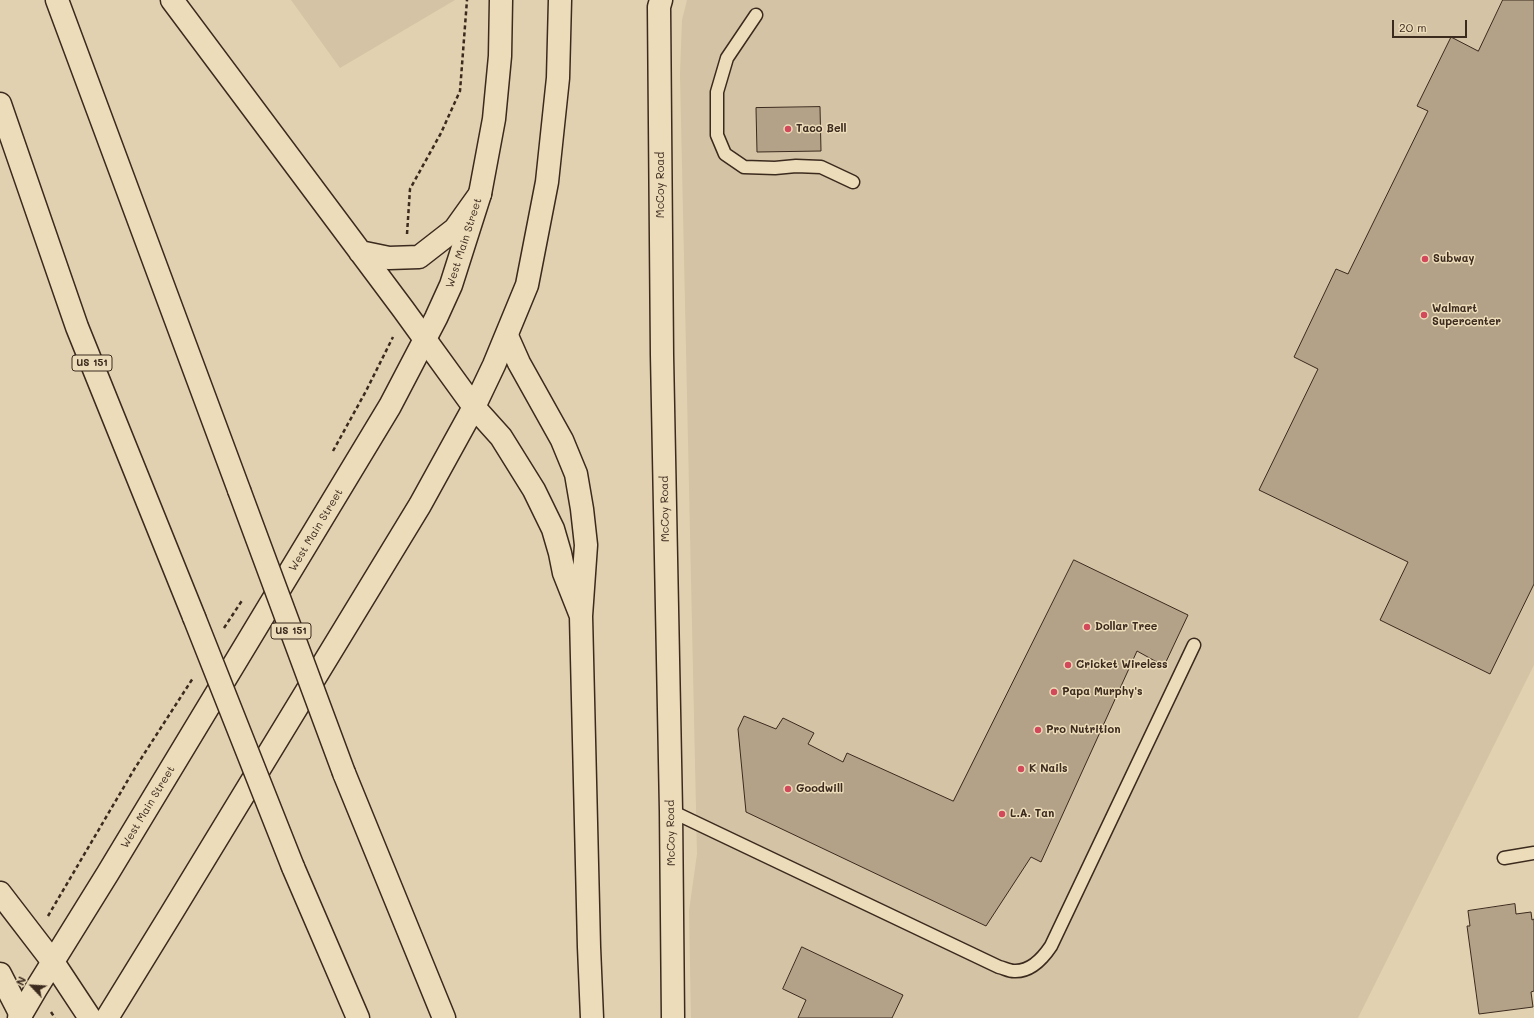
<!DOCTYPE html>
<html>
<head>
<meta charset="utf-8">
<style>
	body { margin:0 }
	#map { position:relative; width:1534px; height:1018px; overflow:hidden; background:#e2d1b0; font-family:Mali,sans-serif }
	canvas { display:block }
	.north { position:absolute; left:12px; top:966px; width:40px; height:40px; -webkit-text-stroke:3px #eddcb9; paint-order:stroke; rotate:295deg; font-size:11px; font-weight:700; line-height:16px; text-align:center; color:#3b2a1e }
	.north::after { content:''; display:block; margin:auto; width:14px; height:18px; background:#3b2a1e; clip-path:polygon(50% 0,100% 100%,50% 72%,0 100%) }
	.scale { position:absolute; left:1392px; top:20px; width:75px; height:18px; box-sizing:border-box; border:2px solid #3b2a1e; border-top:0; padding-left:5px; font-size:12px; line-height:14px; white-space:nowrap; color:#3b2a1e; -webkit-text-stroke:3px #eddcb9; paint-order:stroke }
</style>
</head>
<body>
<div id="map">
<canvas width="1534" height="1018"></canvas>
<div class="north">N</div>
<div class="scale">20 m</div>
</div>
<script>
const ctx = document.querySelector('canvas').getContext('2d');
ctx.lineJoin = 'round';
function paint(path, color) { ctx.fillStyle = color; ctx.fill(path, 'evenodd'); }
function trace(path, color, width, dash) { ctx.strokeStyle = color; ctx.lineWidth = width; ctx.lineCap = dash ? 'butt' : 'round'; ctx.setLineDash(dash || []); ctx.stroke(path); }
function label(font, color, halo, rows, align = 'center') {
  ctx.font = font + ' Mali,sans-serif'; ctx.lineWidth = 3; ctx.setLineDash([]); ctx.textBaseline = 'middle'; ctx.strokeStyle = halo; ctx.fillStyle = color; for (const [text, x, y, turn = 0] of rows) {
    ctx.save(); ctx.translate(x, y); ctx.rotate((+turn || 0) * Math.PI / 180); ctx.textAlign = isNaN(turn) ? turn : align; if (halo) ctx.strokeText(text, 0, 0); ctx.fillText(text, 0, 0); ctx.restore();
  }
}
paint(new Path2D(`
	M 291,0 L 455,0 L 340,68 Z
	M 687,0 L 1534,0 L 1534,665 L 1358,1018 L 691,1018 L 689,911 L 697,854 L 680,74 L 682,20 Z`), '#d4c3a4');
const building = new Path2D(`
	M 1503,0 L 1534,0 L 1534,584 L 1490,674 L 1380,620 L 1408,562 L 1259,490 L 1318,369 L 1294,357 L 1336,269 L 1348,274 L 1428,111 L 1417,106 L 1451,37 L 1478,51 Z
	M 820,107 L 821,151 L 757,152 L 756,108 Z
	M 1074,560 L 1188,615 L 1164,666 L 1137,651 L 1041,862 L 1031,857 L 986,926 L 746,812 L 738,729 L 744,716 L 776,729 L 783,718 L 814,733 L 808,744 L 843,762 L 847,753 L 953,801 Z
	M 1515,904 L 1516,914 L 1531,912 L 1532,920 L 1534,919 L 1534,991 L 1531,992 L 1533,1007 L 1479,1014 L 1467,926 L 1470,926 L 1468,911 Z
	M 802,947 L 903,995 L 892,1018 L 798,1018 L 806,1000 L 783,989 Z`);
paint(building, '#b3a287');
trace(building, '#3b2a1e', 1);
const lane = new Path2D(`
	M 756,15 L 727,58 L 717,92 L 717,135 L 725,154 L 744,167 L 775,168 L 796,166 L 821,167 L 853,182
	M 671,811 L 999,967 C 1004,968 1009,971 1014,971 C 1031,972 1043,958 1051,946 L 1194,645
	M 1504,858 L 1534,853`);
const street = new Path2D(`
	M 661,0 L 659,7 L 662,355 L 671,811 L 673,1018`);
const secondary = new Path2D(`
	M 19,1018 L 36,989 L 108,873 L 390,406 L 436,318 L 451,285 L 480,194 L 494,119 L 500,56 L 501,0
	M 107,1018 L 171,914 L 420,505 L 474,407 L 494,365 L 527,285 L 547,182 L 558,78 L 560,0`);
const highway = new Path2D(`
	M 57,0 L 239,490
	M 172,0 L 403,309 L 474,407 L 501,437 L 534,490 L 553,529 L 560,553 L 564,573 L 581,616
	M 0,104 L 77,327 L 194,617
	M 360,252 L 389,258 L 419,257 L 455,229 L 480,194
	M 507,336 L 519,363 L 562,440 L 576,474 L 582,509 L 586,545 L 581,616 L 589,947 L 592,1018
	M 344,773 L 444,1018
	M 293,867 L 358,1018
	M 0,893 L 53,962 L 90,1018
	M 0,974 L 21,1015`);
trace(lane, '#3b2a1e', 15);
trace(street, '#3b2a1e', 25);
trace(secondary, '#3b2a1e', 25);
trace(highway, '#3b2a1e', 25);
trace(new Path2D(`
	M 407,234 L 410,189 L 441,133 L 460,91 L 467,0
	M 333,451 L 366,391 L 393,337
	M 224,628 L 243,599
	M 48,916 L 135,768 L 193,678
	M 51,1012 L 55,1018`), '#3b2a1e', 2.5, [4, 3]);
trace(lane, '#eddcb9', 12);
trace(street, '#eddcb9', 22);
trace(secondary, '#eddcb9', 22);
trace(highway, '#eddcb9', 22);
const highwayBridge = new Path2D(`
	M 239,490 L 344,773
	M 194,617 L 293,867`);
trace(highwayBridge, '#3b2a1e', 25, []);
trace(highwayBridge, '#eddcb9', 22);
for (const [x, y, r, color] of [
	[788,129,4,"#d1495b"],
	[1425,259,4,"#d1495b"],
	[1424,315,4,"#d1495b"],
	[1087,627,4,"#d1495b"],
	[1068,665,4,"#d1495b"],
	[1054,692,4,"#d1495b"],
	[1038,730,4,"#d1495b"],
	[1021,769,4,"#d1495b"],
	[788,789,4,"#d1495b"],
	[1002,814,4,"#d1495b"]
]) { const dot = new Path2D(); dot.arc(x, y, r, 0, 2 * Math.PI); ctx.fillStyle = color; ctx.fill(dot); trace(dot, '#eddcb9', 1.5); }
for (const [x, y, w] of [
	[92,363,40],
	[291,631,40]
]) { const box = new Path2D(); box.roundRect(x - w / 2, y - 8, w, 16, 3); ctx.fillStyle = '#eddcb9'; ctx.fill(box); trace(box, '#3b2a1e', 1); }
label('bold 10px', '#3b2a1e', null, [
	["US 151",92,363],
	["US 151",291,631]
]);
label('bold 11px', '#3b2a1e', '#eddcb9', [
	["Taco Bell",796,129],
	["Subway",1433,259],
	["Walmart",1432,309],
	["Supercenter",1432,322],
	["Dollar Tree",1095,627],
	["Cricket Wireless",1076,665],
	["Papa Murphy's",1062,692],
	["Pro Nutrition",1046,730],
	["K Nails",1029,769],
	["Goodwill",796,789],
	["L.A. Tan",1010,814]
], 'left');
label('11px', '#3b2a1e', '#eddcb9', [
	["McCoy Road",661,185,-90],
	["West Main Street",464,243,-72],
	["McCoy Road",665,509,-91],
	["West Main Street",316,530,-59],
	["West Main Street",148,807,-59],
	["McCoy Road",671,833,-91]
]);
</script>
</body>
</html>
